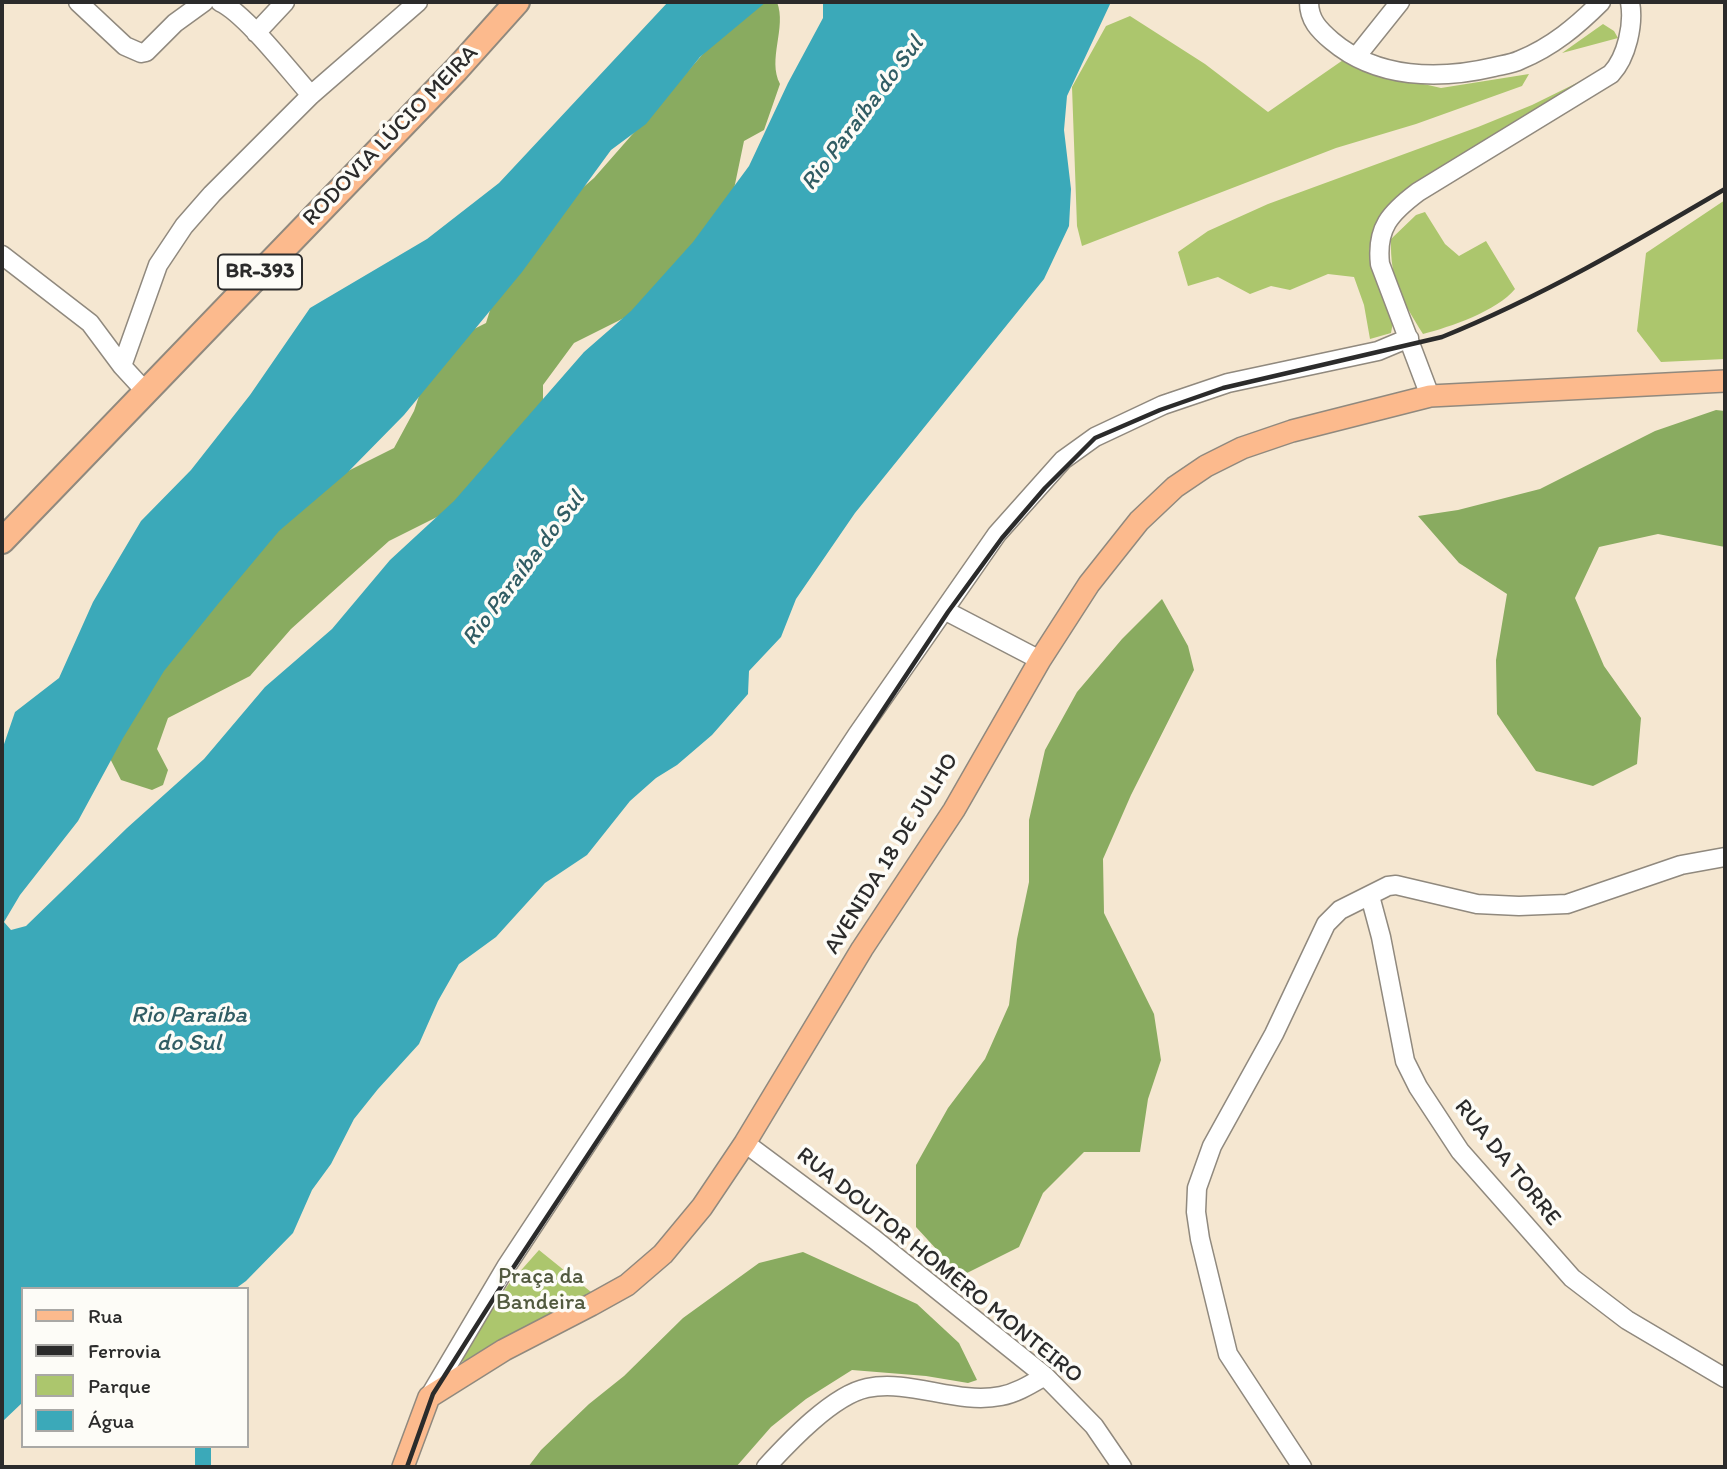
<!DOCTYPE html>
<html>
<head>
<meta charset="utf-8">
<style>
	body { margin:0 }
	#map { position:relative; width:1727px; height:1469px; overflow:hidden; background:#f5e7d1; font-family:Itim,sans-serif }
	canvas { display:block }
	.frame { position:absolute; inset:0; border:4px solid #2b2b2b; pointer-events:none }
	.legend { position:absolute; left:21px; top:1287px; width:228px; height:161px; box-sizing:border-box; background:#fdfcf7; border:2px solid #a9a8a5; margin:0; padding:9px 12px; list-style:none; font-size:21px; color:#2b2b2b }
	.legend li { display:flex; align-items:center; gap:14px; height:35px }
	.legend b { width:35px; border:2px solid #a9a8a5 }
</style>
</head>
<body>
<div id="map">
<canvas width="1727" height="1469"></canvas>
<div class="frame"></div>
<ul class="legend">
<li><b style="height:9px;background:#fcba8d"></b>Rua</li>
<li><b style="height:9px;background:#2b2b2b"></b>Ferrovia</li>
<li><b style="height:19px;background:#acc66d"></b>Parque</li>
<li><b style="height:19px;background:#3ba9b9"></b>Água</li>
</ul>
</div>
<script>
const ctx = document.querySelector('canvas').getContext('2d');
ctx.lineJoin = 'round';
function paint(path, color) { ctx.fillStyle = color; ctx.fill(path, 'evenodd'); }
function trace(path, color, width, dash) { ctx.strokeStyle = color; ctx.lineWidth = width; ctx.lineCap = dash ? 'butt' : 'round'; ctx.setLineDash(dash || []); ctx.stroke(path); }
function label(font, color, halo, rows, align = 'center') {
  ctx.font = font + ' Itim,sans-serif'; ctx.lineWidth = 7; ctx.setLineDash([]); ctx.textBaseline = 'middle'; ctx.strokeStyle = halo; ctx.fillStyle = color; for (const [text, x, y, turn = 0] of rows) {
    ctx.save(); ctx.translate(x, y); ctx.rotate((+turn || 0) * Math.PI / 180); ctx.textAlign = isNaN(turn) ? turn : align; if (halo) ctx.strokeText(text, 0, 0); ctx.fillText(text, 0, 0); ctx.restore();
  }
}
paint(new Path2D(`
	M 1130,16 L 1205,64 L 1268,112 L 1346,58 L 1371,72 L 1441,88 L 1529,74 L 1522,86 L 1416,124 L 1336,148 L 1082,246 L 1077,226 L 1072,87 L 1106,26 Z
	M 1603,24 L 1614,31 L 1618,38 L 1562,53 Z
	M 1599,72 L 1375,232 L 1369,250 L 1393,322 L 1391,333 L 1370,339 L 1364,305 L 1354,277 L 1328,274 L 1290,290 L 1271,286 L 1250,294 L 1218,277 L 1188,286 L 1178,252 L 1208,231 L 1268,204 L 1478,127 L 1532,105 Z
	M 1725,200 L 1725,359 L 1661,362 L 1637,331 L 1646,253 Z
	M 1425,212 L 1445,244 L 1459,256 L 1486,241 L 1515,289 C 1497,311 1450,327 1423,334 C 1401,298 1390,281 1391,239 L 1416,215 Z
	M 539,1250 L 596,1296 L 469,1360 L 457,1363 L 508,1285 Z`), '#acc66d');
paint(new Path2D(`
	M 736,2 L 777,2 C 787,28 767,59 780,84 L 764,130 L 744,141 L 729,213 L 646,307 L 574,343 L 543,385 L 543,411 L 451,510 L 389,541 L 291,629 L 250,676 L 168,718 L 157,749 L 168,770 L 163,785 L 152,790 L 121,780 L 100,739 L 270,510 L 394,448 L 414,411 L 419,396 L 424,354 L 486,323 L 491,307 L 558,209 L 594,178 L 717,38 Z
	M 1716,410 L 1725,411 L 1725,547 L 1658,534 L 1599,547 L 1575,598 L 1604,666 L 1641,718 L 1637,764 L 1593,786 L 1536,771 L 1497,714 L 1496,660 L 1507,594 L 1459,563 L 1418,516 L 1458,510 L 1540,489 L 1655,431 Z
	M 1162,599 L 1188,646 L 1194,670 L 1131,795 L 1103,859 L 1104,913 L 1154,1014 L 1161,1060 L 1148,1099 L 1140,1152 L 1084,1152 L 1043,1193 L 1019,1247 L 961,1276 L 916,1227 L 916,1165 L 948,1108 L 985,1059 L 1009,1005 L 1017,939 L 1029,882 L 1029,820 L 1045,750 L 1077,692 L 1122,639 Z
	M 803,1252 L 917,1304 L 959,1343 L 977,1380 L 968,1383 L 926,1376 L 852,1370 L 806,1399 L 771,1427 L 736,1467 L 528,1467 L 541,1450 L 589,1404 L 624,1376 L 683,1318 L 759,1263 Z`), '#89ab60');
paint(new Path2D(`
	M 668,2 L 766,2 L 700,57 L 646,124 L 611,150 L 522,272 L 404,415 L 347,473 L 279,531 L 218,604 L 164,671 L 123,738 L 78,821 L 20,895 L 4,922 L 11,930 L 26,926 L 127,828 L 204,759 L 265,687 L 332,629 L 390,560 L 454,501 L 584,352 L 631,311 L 693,242 L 749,166 L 788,83 L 823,18 L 823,2 L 1111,2 L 1067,96 L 1064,130 L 1071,189 L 1069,226 L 1044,279 L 855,513 L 796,599 L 781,637 L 749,671 L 748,694 L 712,735 L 677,765 L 656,778 L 630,801 L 587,855 L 545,883 L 496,937 L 459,964 L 438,1001 L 419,1044 L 378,1089 L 354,1119 L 331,1164 L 312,1190 L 293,1233 L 246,1281 L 235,1289 L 23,1289 L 23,1402 L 2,1422 L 2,750 L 15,712 L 59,678 L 93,602 L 141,521 L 191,470 L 250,395 L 310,308 L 427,239 L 499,183 Z`), '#3ba9b9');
trace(new Path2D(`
	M 203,1446 L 203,1467`), '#3ba9b9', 16);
const minor = new Path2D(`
	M 78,2 L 125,46 L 141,53 L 146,52 L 175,23 L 204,2
	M 220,2 C 246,14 290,72 311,95
	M 1309,2 C 1309,20 1319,30 1332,41 C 1377,79 1439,80 1494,67 C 1502,65 1512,64 1520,60 C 1552,47 1577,26 1601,2
	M 256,33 L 285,2
	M 1356,57 L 1400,2
	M 2,255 L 90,323 L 122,366 L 145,391
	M 122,366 L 158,265 L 184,226 L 212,194 L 311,95 L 418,2
	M 1430,396 L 1380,264 C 1376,228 1390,213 1418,192 L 1611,74 C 1627,57 1634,24 1630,2
	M 944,610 L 1040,660
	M 1370,896 L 1381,937 L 1405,1061 L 1418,1087 L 1460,1151 L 1572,1278 L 1627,1320 L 1725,1378
	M 745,1143 L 874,1239 L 1045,1376 L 1094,1426 L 1122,1467
	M 429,1397 L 506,1267 L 857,735 L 997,534 L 1063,460 L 1095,437 L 1163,405 L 1228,383 L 1378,351 L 1409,338
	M 766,1467 C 789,1442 833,1395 867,1388 C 911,1379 957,1405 1001,1396 C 1017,1393 1031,1384 1045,1376
	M 1302,1467 L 1228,1354 L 1200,1239 L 1196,1212 L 1197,1188 L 1212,1146 L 1274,1034 L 1326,924 L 1340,910 L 1388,886 L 1396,885 L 1477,904 L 1519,906 L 1567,904 L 1681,865 L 1725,857`);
const major = new Path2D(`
	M 403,1467 L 429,1397 L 504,1350 L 591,1305 L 627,1285 L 663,1254 L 702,1207 L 745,1143 L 862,949 L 954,810 L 1040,660 L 1089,584 L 1139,521 L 1175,487 L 1206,466 L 1242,448 L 1292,431 L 1430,396 L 1725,381`);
const highway = new Path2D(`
	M 2,541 L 456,70 L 517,2`);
trace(minor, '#90897e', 21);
trace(major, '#90897e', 24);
trace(highway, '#90897e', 28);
trace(minor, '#fff', 18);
trace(major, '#fcba8d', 21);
trace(highway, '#fcba8d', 24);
trace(new Path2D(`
	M 407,1467 L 433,1394 L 511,1271 L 948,612 L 1002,538 L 1045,488 L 1095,438 L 1160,410 L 1223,388 L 1442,337 C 1541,297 1633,243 1725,189`), '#2b2b2b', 4.5);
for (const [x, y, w] of [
	[260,272,84]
]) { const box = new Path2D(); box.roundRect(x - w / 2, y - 17.5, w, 35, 5); ctx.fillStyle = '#fdfcf7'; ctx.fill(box); trace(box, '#2b2b2b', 2); }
label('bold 21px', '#2b2b2b', null, [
	["BR-393",260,272]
]);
label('23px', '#2b2b2b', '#fdfcf7', [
	["RODOVIA LÚCIO MEIRA",391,136,-46],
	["AVENIDA 18 DE JULHO",892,854,-58],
	["RUA DA TORRE",1507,1163,51],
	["RUA DOUTOR HOMERO MONTEIRO",939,1266,39]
]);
label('23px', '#525a3f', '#fdfcf7', [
	["Praça da",541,1277],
	["Bandeira",541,1303]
]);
label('italic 24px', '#315d64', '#fdfcf7', [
	["Rio Paraíba do Sul",863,114,-53],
	["Rio Paraíba do Sul",524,569,-53],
	["Rio Paraíba",189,1016],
	["do Sul",189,1044]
]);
</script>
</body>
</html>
